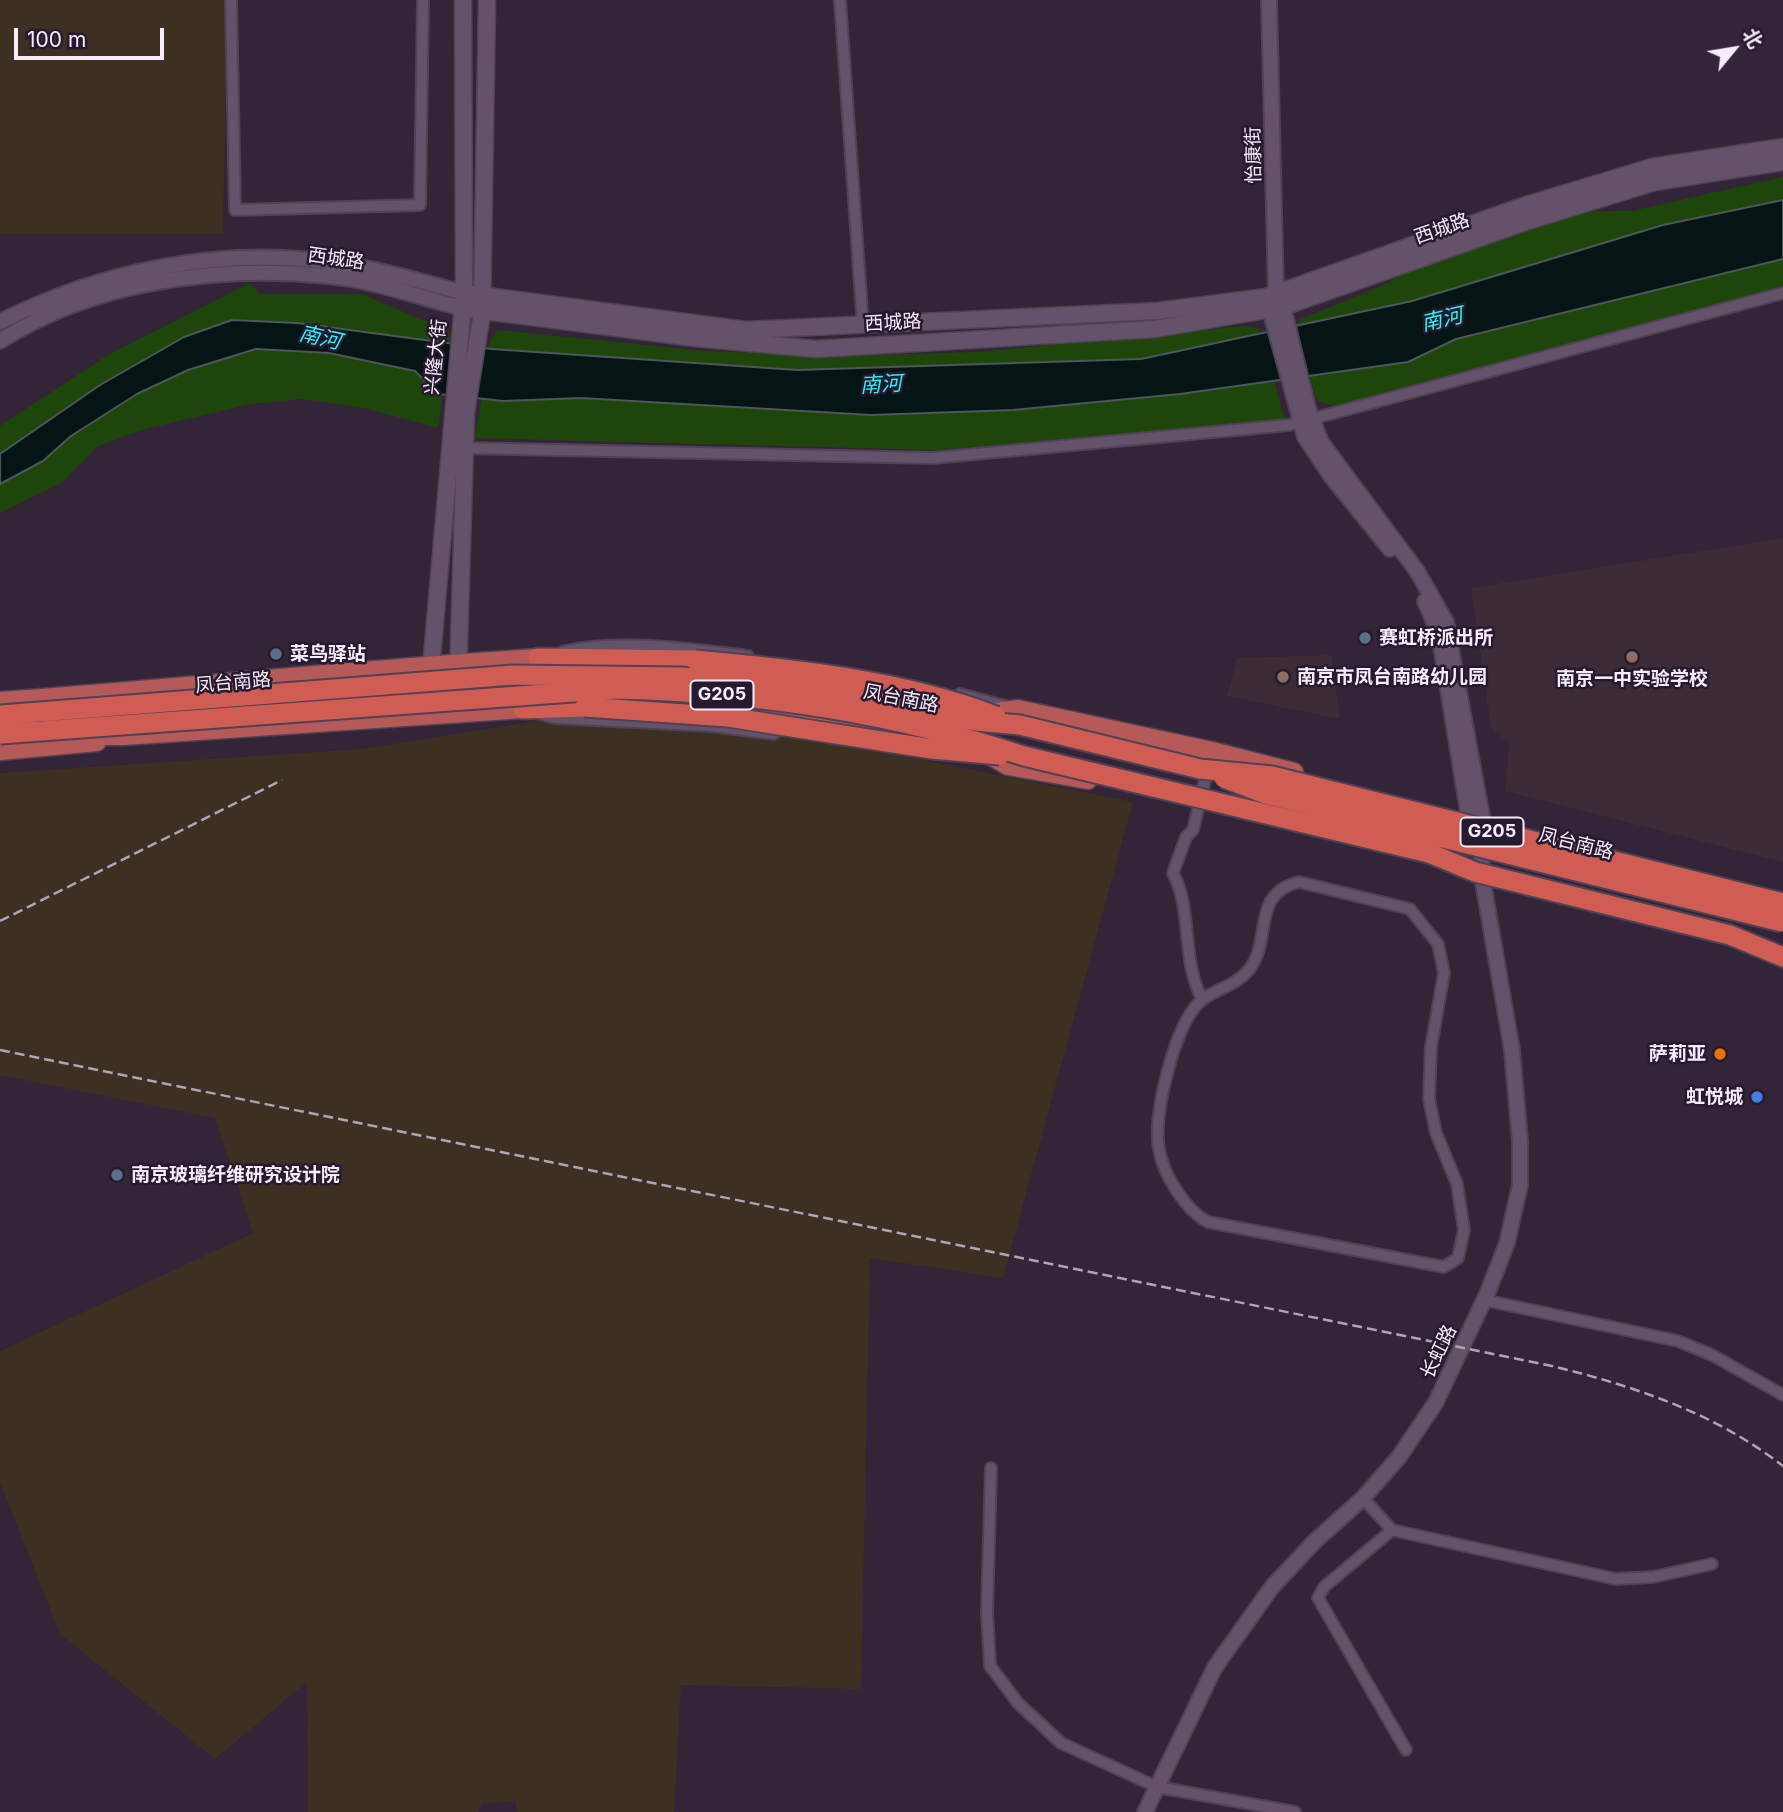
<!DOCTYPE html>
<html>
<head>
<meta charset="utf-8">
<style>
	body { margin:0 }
	#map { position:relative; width:1783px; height:1812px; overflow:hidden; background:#332438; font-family:Inter,"Noto Sans SC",sans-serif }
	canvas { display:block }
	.north { position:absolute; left:1699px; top:14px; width:70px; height:70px; -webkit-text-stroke:5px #281a2e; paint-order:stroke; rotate:60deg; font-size:19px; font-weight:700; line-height:28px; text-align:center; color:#f6ecfa }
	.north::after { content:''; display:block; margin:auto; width:24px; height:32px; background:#f6ecfa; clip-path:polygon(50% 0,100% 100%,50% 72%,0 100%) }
	.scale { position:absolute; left:14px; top:28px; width:150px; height:32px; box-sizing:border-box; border:4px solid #f6ecfa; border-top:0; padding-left:9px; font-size:21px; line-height:24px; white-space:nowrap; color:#f6ecfa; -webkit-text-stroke:5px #281a2e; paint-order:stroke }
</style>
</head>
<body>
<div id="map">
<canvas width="1783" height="1812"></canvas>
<div class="north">北</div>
<div class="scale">100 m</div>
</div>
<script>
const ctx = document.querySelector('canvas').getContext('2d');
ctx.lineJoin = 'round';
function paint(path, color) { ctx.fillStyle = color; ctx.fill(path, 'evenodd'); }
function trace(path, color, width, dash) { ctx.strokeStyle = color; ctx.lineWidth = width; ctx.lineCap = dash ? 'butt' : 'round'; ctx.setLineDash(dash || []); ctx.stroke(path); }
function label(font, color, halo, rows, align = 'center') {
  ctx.font = font + ' Inter,"Noto Sans SC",sans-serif'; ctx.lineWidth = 5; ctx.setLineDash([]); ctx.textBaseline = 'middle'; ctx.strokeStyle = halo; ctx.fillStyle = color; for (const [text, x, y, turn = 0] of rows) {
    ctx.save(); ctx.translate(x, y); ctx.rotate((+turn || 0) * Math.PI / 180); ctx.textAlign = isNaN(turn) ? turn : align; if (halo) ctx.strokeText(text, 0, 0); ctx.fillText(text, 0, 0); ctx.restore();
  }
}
paint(new Path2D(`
	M 0,0 L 227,0 L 223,234 L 0,234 Z
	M 555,718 L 712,726 L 814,738 L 1133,802 L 1003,1278 L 870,1258 L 861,1689 L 681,1685 L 674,1812 L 517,1812 L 515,1801 L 482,1804 L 478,1812 L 308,1812 L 307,1682 L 215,1759 L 60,1634 L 0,1482 L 0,1351 L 253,1233 L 215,1118 L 0,1075 L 0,773 L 361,749 Z`), '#3b3021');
paint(new Path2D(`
	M 1783,538 L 1783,862 L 1505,791 L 1509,744 L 1491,727 L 1471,588 Z
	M 1331,655 L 1340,719 L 1227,696 L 1237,658 Z`), '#3c2c37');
paint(new Path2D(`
	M 1783,177 L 1783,286 L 1338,407 L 1317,401 L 1294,326 L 1301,319 L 1388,283 L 1490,212 L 1632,211 Z
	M 250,283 L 260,294 L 362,294 L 450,332 L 438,428 L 364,408 L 302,399 L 251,404 L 145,429 L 98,446 L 61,483 L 0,513 L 0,426 L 108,355 Z
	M 1245,326 L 1259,328 L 1285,420 L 937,450 L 475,438 L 491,339 L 498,330 L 706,351 L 841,356 L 978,352 Z`), '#1e460b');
const water = new Path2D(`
	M 1783,200 L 1783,259 L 1456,339 L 1408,362 L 1180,394 L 1013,410 L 871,415 L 581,398 L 503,401 L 438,394 L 415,371 L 329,353 L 256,349 L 188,370 L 137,394 L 71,436 L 43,461 L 0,484 L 0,454 L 100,385 L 184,337 L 232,320 L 297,323 L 492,349 L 797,370 L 1141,359 L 1412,301 L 1663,225 Z`);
paint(water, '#051515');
trace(water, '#4d565a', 2);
const minor = new Path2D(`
	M 231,0 L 235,210 L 420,205 L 423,0
	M 840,0 L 863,327
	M 465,448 L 932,458 L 1289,425 L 1783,293
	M 562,652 C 618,638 691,649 748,656
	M 960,694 L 1009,707
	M 540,714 L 555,718 L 712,726 L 774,734
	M 1299,882 L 1410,909 L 1438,944 L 1444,973 L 1431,1047 L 1429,1099 L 1436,1133 L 1457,1184 L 1464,1230 L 1458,1258 L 1444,1267 L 1208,1222 C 1186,1211 1163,1174 1159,1149 C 1153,1115 1173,1035 1195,1007 C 1208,990 1233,988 1247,972 C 1274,942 1249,894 1299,882 Z
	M 1202,999 C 1181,959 1193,912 1173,873 L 1186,837 L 1193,830 L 1208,768
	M 1484,1300 L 1678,1341 L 1712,1355 L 1783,1395
	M 991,1468 L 987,1611 L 990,1666 L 1018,1703 L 1061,1743 L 1157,1787 L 1295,1812
	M 1363,1498 L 1392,1530 L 1616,1579 L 1653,1577 L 1712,1564
	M 1392,1530 L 1324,1587 L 1318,1598 L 1406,1750`);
const tertiary = new Path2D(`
	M 1267,299 L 1305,437 L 1331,476 L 1390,549
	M 0,322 C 100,271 217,247 330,262 C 375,268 420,281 464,293
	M 0,341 C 94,281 219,265 328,276 C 373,280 418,297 462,308
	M 1425,601 L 1439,634 L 1469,818
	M 1145,1812 L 1215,1667 L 1272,1587 L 1315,1541 L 1363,1498 L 1399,1457 L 1436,1402 L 1487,1294 L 1507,1243 L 1520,1185 L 1520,1141 L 1512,1050 L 1481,871 L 1483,822 L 1446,622 L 1417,571 L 1321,442 L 1308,408 L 1283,307 L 1276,294 L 1269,0`);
const secondary = new Path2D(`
	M 464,293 L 746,330 L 1158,311 L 1266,297 L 1523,206 L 1652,167 L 1783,147
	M 462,308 L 695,338 L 816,349 L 1155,329 L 1283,307 L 1528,221 L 1655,182 L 1783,162
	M 458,675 L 466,412 L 482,313 L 487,0
	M 427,713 L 464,293 L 463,0`);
const primary = new Path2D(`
	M 0,701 C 180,688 359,669 538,658 L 550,661
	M 643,703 C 742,704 837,721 934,739
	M 983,714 L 1018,709 L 1212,751 L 1294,772
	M 82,736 L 124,736 L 523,709 L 535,705
	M 0,751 L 97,742
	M 984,752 L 1008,766 L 1088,780`);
const trunk = new Path2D(`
	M 538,658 L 695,660
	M 523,709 L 585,707
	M 1730,935 L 1783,957`);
trace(minor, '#4f4254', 14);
trace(tertiary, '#4f4254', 18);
trace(secondary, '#4f4254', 19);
trace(primary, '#4f4254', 21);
trace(trunk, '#4f4254', 23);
trace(minor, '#63526a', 10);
trace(tertiary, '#63526a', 14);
trace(secondary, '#63526a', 16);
trace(primary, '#b55a59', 18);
trace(trunk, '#d05d53', 19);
trace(new Path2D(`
	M 0,921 L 282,780
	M 0,1050 L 1552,1366 C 1634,1386 1715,1413 1783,1466`), '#afa4b4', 2.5, [10, 5]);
const trunkBridge = new Path2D(`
	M 695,660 C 795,669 902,680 996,716
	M 585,707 L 728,717 L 932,749 L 1000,755
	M 0,715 L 513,675 L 682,677 L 821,692 L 976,721 L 1020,725 L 1200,769 L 1272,776 L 1783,903
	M 0,734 L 614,689 C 752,692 893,713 1024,756 L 1429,853 L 1475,872 L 1730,935
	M 1224,778 L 1266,794 L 1782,922`);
trace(trunkBridge, '#4f4254', 23, []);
trace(trunkBridge, '#d05d53', 19);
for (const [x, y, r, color] of [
	[1365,638,7,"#5c6f8a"],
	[276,654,7,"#5c6f8a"],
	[1632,657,7,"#8d6e63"],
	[1283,677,7,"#8d6e63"],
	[1720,1054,7,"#e8710a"],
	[1757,1097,7,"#3f7fe0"],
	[117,1175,7,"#5c6f8a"]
]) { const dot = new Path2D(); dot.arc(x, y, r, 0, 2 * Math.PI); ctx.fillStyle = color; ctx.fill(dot); trace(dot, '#281a2e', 2.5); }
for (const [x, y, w] of [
	[722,695,63],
	[1492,832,63]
]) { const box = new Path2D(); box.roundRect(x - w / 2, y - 14.5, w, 29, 5); ctx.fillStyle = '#281a2e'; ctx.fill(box); trace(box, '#f6ecfa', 2); }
label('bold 18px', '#f6ecfa', null, [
	["G205",722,695],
	["G205",1492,832]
]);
label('19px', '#f6ecfa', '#281a2e', [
	["怡康街",1254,155,-91],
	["西城路",1442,229,-19],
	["西城路",336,259,8],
	["西城路",893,323,-3],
	["兴隆大街",436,357,-84],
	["凤台南路",233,683,-5],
	["凤台南路",901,699,11],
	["凤台南路",1576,844,14],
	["长虹路",1439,1352,-64]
]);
label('bold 19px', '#f6ecfa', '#281a2e', [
	["赛虹桥派出所",1379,638],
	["菜鸟驿站",290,654],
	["南京市凤台南路幼儿园",1297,677],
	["南京一中实验学校",1632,679,"center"],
	["萨莉亚",1706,1054,"right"],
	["虹悦城",1743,1097,"right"],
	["南京玻璃纤维研究设计院",131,1175]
], 'left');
label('italic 21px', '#2bf1f8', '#281a2e', [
	["南河",1442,320,-13],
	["南河",320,338,13],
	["南河",881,385,-3]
]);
</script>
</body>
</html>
